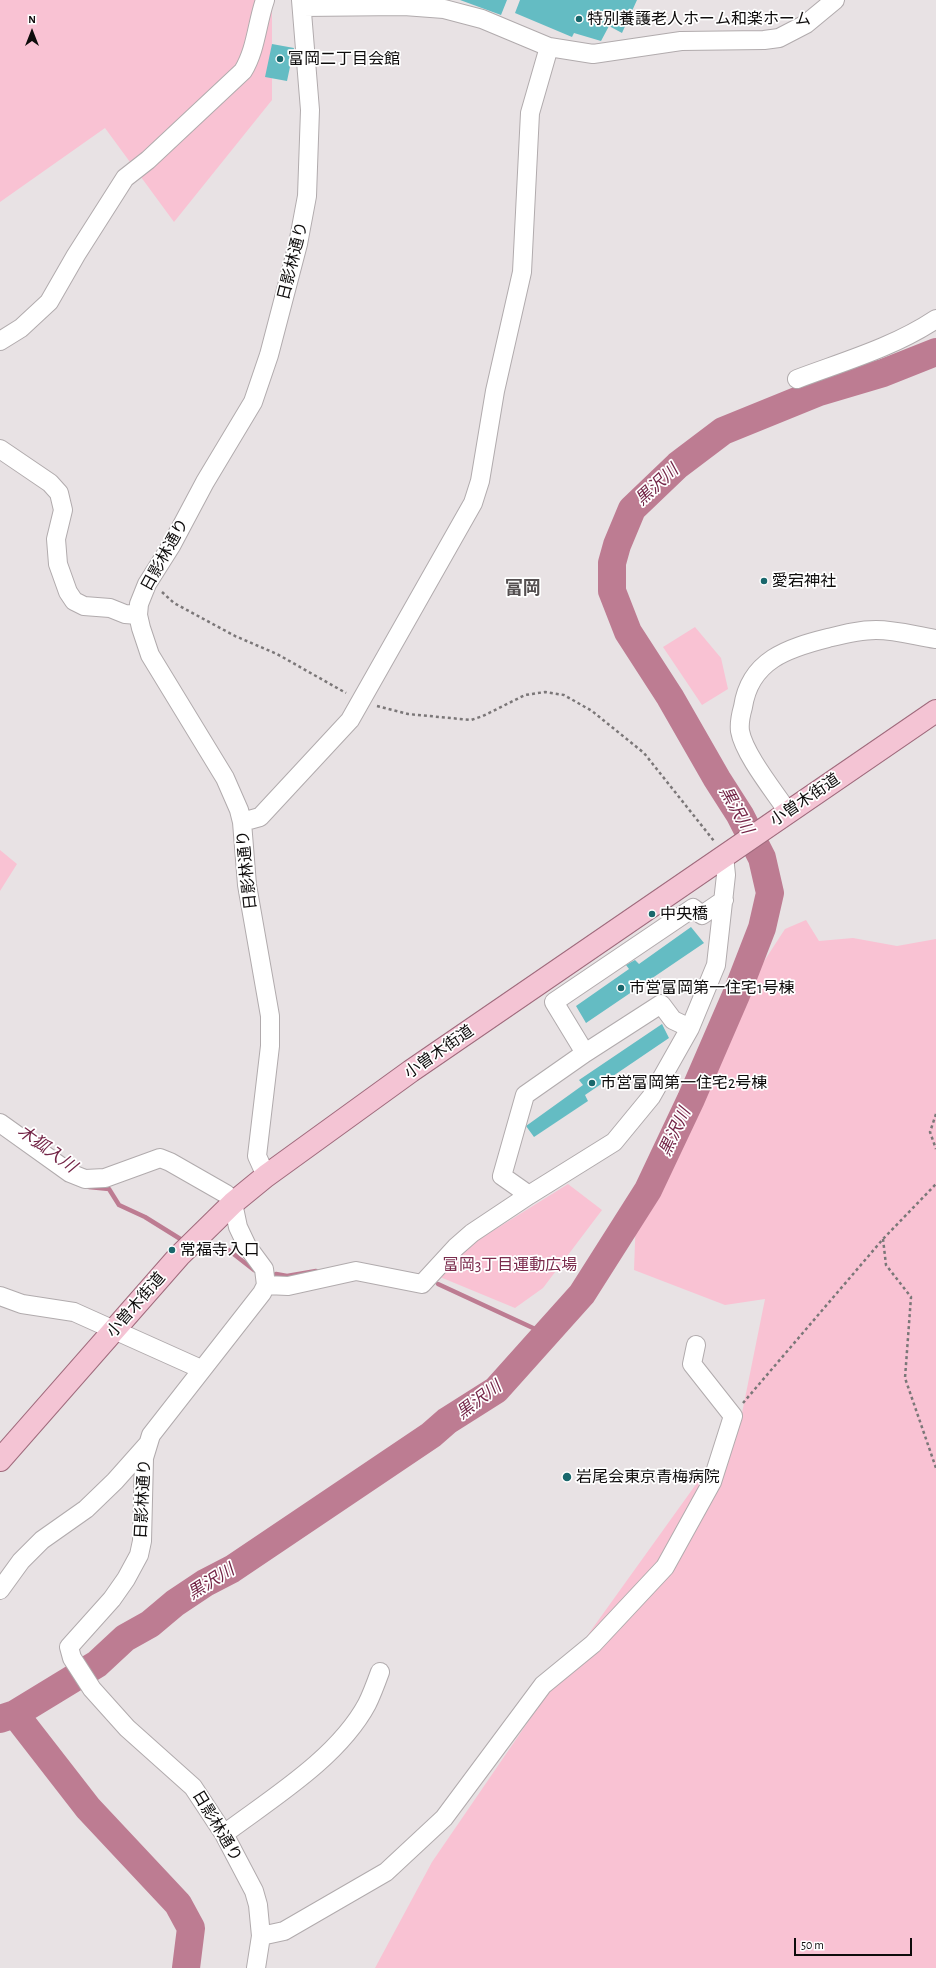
<!DOCTYPE html>
<html>
<head>
<meta charset="utf-8">
<style>
	body { margin:0 }
	#map { position:relative; width:936px; height:1968px; overflow:hidden; background:#e8e2e4; font-family:"Alegreya Sans",sans-serif }
	canvas { display:block }
	.north { position:absolute; left:12px; top:12px; width:40px; height:40px; -webkit-text-stroke:3px #fff; paint-order:stroke; rotate:0deg; font-size:11px; font-weight:700; line-height:16px; text-align:center; color:#0e0c0c }
	.north::after { content:''; display:block; margin:auto; width:14px; height:18px; background:#0e0c0c; clip-path:polygon(50% 0,100% 100%,50% 72%,0 100%) }
	.scale { position:absolute; left:794px; top:1938px; width:118px; height:18px; box-sizing:border-box; border:2px solid #0e0c0c; border-top:0; padding-left:5px; font-size:12px; line-height:14px; white-space:nowrap; color:#0e0c0c; -webkit-text-stroke:3px #fff; paint-order:stroke }
</style>
</head>
<body>
<div id="map">
<canvas width="936" height="1968"></canvas>
<div class="north">N</div>
<div class="scale">50 m</div>
</div>
<script>
const ctx = document.querySelector('canvas').getContext('2d');
ctx.lineJoin = 'round';
function paint(path, color) { ctx.fillStyle = color; ctx.fill(path, 'evenodd'); }
function trace(path, color, width, dash) { ctx.strokeStyle = color; ctx.lineWidth = width; ctx.lineCap = dash ? 'butt' : 'round'; ctx.setLineDash(dash || []); ctx.stroke(path); }
function label(font, color, halo, rows, align = 'center') {
  ctx.font = font + ' "Alegreya Sans","Noto Sans JP",sans-serif'; ctx.lineWidth = 3.5; ctx.setLineDash([]); ctx.textBaseline = 'middle'; ctx.strokeStyle = halo; ctx.fillStyle = color; for (const [text, x, y, turn = 0] of rows) {
    ctx.save(); ctx.translate(x, y); ctx.rotate((+turn || 0) * Math.PI / 180); ctx.textAlign = isNaN(turn) ? turn : align; if (halo) ctx.strokeText(text, 0, 0); ctx.fillText(text, 0, 0); ctx.restore();
  }
}
paint(new Path2D(`
	M 0,0 L 272,0 L 272,100 L 174,222 L 105,128 L 0,202 Z
	M 695,627 L 721,658 L 728,689 L 702,705 L 663,647 Z
	M 0,850 L 17,864 L 0,891 Z
	M 806,920 L 819,941 L 853,938 L 897,946 L 936,939 L 936,1968 L 375,1968 L 432,1862 L 582,1643 L 740,1423 L 765,1299 L 725,1305 L 634,1270 L 636,1215 L 744,992 L 785,929 Z
	M 568,1184 L 602,1210 L 543,1288 L 515,1308 L 440,1277 L 467,1247 Z`), '#f9c2d3');
trace(new Path2D(`
	M 89,1187 L 109,1189 L 119,1205 L 145,1217 L 182,1240
	M 213,1245 L 226,1248 L 254,1270
	M 276,1274 L 287,1276 L 316,1271
	M 438,1284 L 546,1334`), '#bd7c92', 4.5);
trace(new Path2D(`
	M 15,1714 L 88,1808 L 178,1904 L 191,1928 L 186,1968
	M 0,1719 L 15,1714 L 97,1664 L 125,1638 L 150,1624 L 175,1603 L 205,1583 L 232,1569 L 431,1435 L 447,1421 L 496,1390 L 582,1294 L 648,1190 L 691,1099 L 736,995 L 762,928 L 770,893 L 762,858 L 740,815 L 717,779 L 670,697 L 628,632 L 612,591 L 612,563 L 617,545 L 632,509 L 678,465 L 723,431 L 819,392 L 883,373 L 936,352`), '#bd7c92', 28);
paint(new Path2D(`
	M 460,0 L 507,0 L 501,15 Z
	M 520,0 L 637,0 L 622,33 L 609,26 L 601,41 L 574,33 L 572,37 L 515,13 Z
	M 272,44 L 294,48 L 287,81 L 265,77 Z
	M 691,927 L 704,943 L 586,1023 L 576,1006 L 629,969 L 626,965 L 635,960 L 639,964 Z
	M 662,1024 L 669,1038 L 585,1095 L 588,1101 L 534,1137 L 526,1126 L 583,1085 L 579,1080 Z`), '#64bcc3');
const minor = new Path2D(`
	M 302,7 L 404,6 L 444,9 L 482,19 L 549,47 L 593,54 L 681,41 L 764,40 L 779,38 L 806,24 L 835,0
	M 0,341 L 21,328 L 49,302 L 76,255 L 125,178 L 148,160 L 243,71 C 256,50 257,23 265,0
	M 797,379 C 845,361 894,347 936,319
	M 0,449 L 50,483 L 59,493 L 63,510 L 56,539 L 58,564 L 68,592 L 74,601 L 84,606 L 110,608 L 125,614 L 138,615
	M 788,812 C 774,791 744,754 740,731 C 739,723 741,714 743,707 C 750,660 788,648 828,638 C 844,634 859,630 876,630 C 897,630 916,636 936,639
	M 242,822 L 260,817 L 350,720 L 473,503 L 480,481 L 495,391 L 522,272 L 530,113 L 549,47
	M 690,1028 L 673,1020 L 661,1004 L 585,1053 L 554,1002 L 693,908 L 702,915 L 724,900
	M 0,1123 L 70,1173 L 85,1179 L 105,1178 L 160,1158 L 170,1162 L 226,1194 L 233,1203 L 238,1227 L 247,1246 L 264,1269 L 266,1285 L 262,1293 L 151,1435 L 144,1458 L 142,1541 L 139,1555 L 126,1579 L 112,1599 L 69,1647 L 72,1658 L 92,1689 L 127,1728 L 193,1787 L 224,1834 L 254,1891 L 258,1905 L 261,1936 L 256,1968
	M 266,1176 L 257,1156 L 270,1046 L 270,1016 L 247,885 L 242,822 L 239,810 L 225,778 L 150,655 L 141,628 L 138,615 L 139,604 L 147,584 L 171,546 L 205,482 L 253,402 L 269,355 L 298,244 L 307,196 L 310,110 L 301,0
	M 529,1195 L 502,1176 L 525,1095 L 585,1053
	M 266,1285 L 288,1286 L 356,1271 L 422,1284 L 456,1247 L 472,1233 L 529,1195 L 614,1142 L 651,1097 L 690,1028 L 716,965 L 726,875 L 724,856
	M 0,1296 L 22,1304 L 74,1312 L 201,1369
	M 0,1590 L 21,1561 L 42,1540 L 86,1509 L 115,1481 L 147,1445
	M 224,1834 C 272,1798 338,1758 367,1704 C 372,1694 376,1683 380,1672
	M 261,1936 L 284,1931 L 386,1872 L 444,1818 L 543,1685 L 593,1644 L 665,1567 L 712,1482 L 733,1416 L 692,1364 L 696,1345`);
const major = new Path2D(`
	M 0,1460 L 179,1256 L 233,1203 L 266,1176 L 411,1071 L 936,711`);
trace(minor, '#b1abad', 20);
trace(major, '#9f6a7c', 24);
trace(new Path2D(`
	M 162,592 L 174,603 L 235,636 L 277,654 L 346,693
	M 377,706 L 408,714 L 471,720 L 483,716 L 525,695 L 545,692 L 564,695 L 592,711 L 644,753 L 714,841
	M 936,1114 L 930,1132 L 936,1149
	M 883,1239 L 886,1265 L 911,1297 L 905,1378 L 936,1468
	M 743,1403 L 883,1239 L 936,1184`), '#7b7778', 2.5, [3, 3]);
trace(minor, '#fff', 18);
trace(major, '#f4c4d4', 22);
for (const [x, y, r, color] of [
	[579,19,4,"#19676c"],
	[280,59,4,"#19676c"],
	[764,581,4,"#19676c"],
	[652,914,4,"#19676c"],
	[621,988,4,"#19676c"],
	[592,1083,4,"#19676c"],
	[172,1250,4,"#19676c"],
	[567,1477,5,"#19676c"]
]) { const dot = new Path2D(); dot.arc(x, y, r, 0, 2 * Math.PI); ctx.fillStyle = color; ctx.fill(dot); trace(dot, '#fff', 1.5); }
label('16px', '#0e0c0c', '#fff', [
	["特別養護老人ホーム和楽ホーム",587,19],
	["富岡二丁目会館",288,59],
	["愛宕神社",772,581],
	["中央橋",660,914],
	["市営富岡第一住宅1号棟",629,988],
	["市営富岡第一住宅2号棟",600,1083],
	["常福寺入口",180,1250],
	["岩尾会東京青梅病院",576,1477]
], 'left');
label('16px', '#0e0c0c', '#fff', [
	["日影林通り",293,261,-76],
	["日影林通り",165,555,-61],
	["小曽木街道",805,800,-34],
	["日影林通り",247,870,-96],
	["小曽木街道",439,1052,-35],
	["小曽木街道",136,1305,-49],
	["日影林通り",143,1499,-87],
	["日影林通り",217,1826,59]
]);
label('16px', '#7b2c4d', '#fff', [
	["富岡3丁目運動広場",510,1265]
]);
label('italic 17px', '#732446', '#fff', [
	["黒沢川",657,485,-43],
	["黒沢川",736,810,61],
	["黒沢川",675,1132,-65],
	["木狐入川",47,1149,36],
	["黒沢川",479,1400,-37],
	["黒沢川",211,1582,-32]
]);
label('bold 18px', '#544f50', '#fff', [
	["富岡",523,589]
]);
</script>
</body>
</html>
